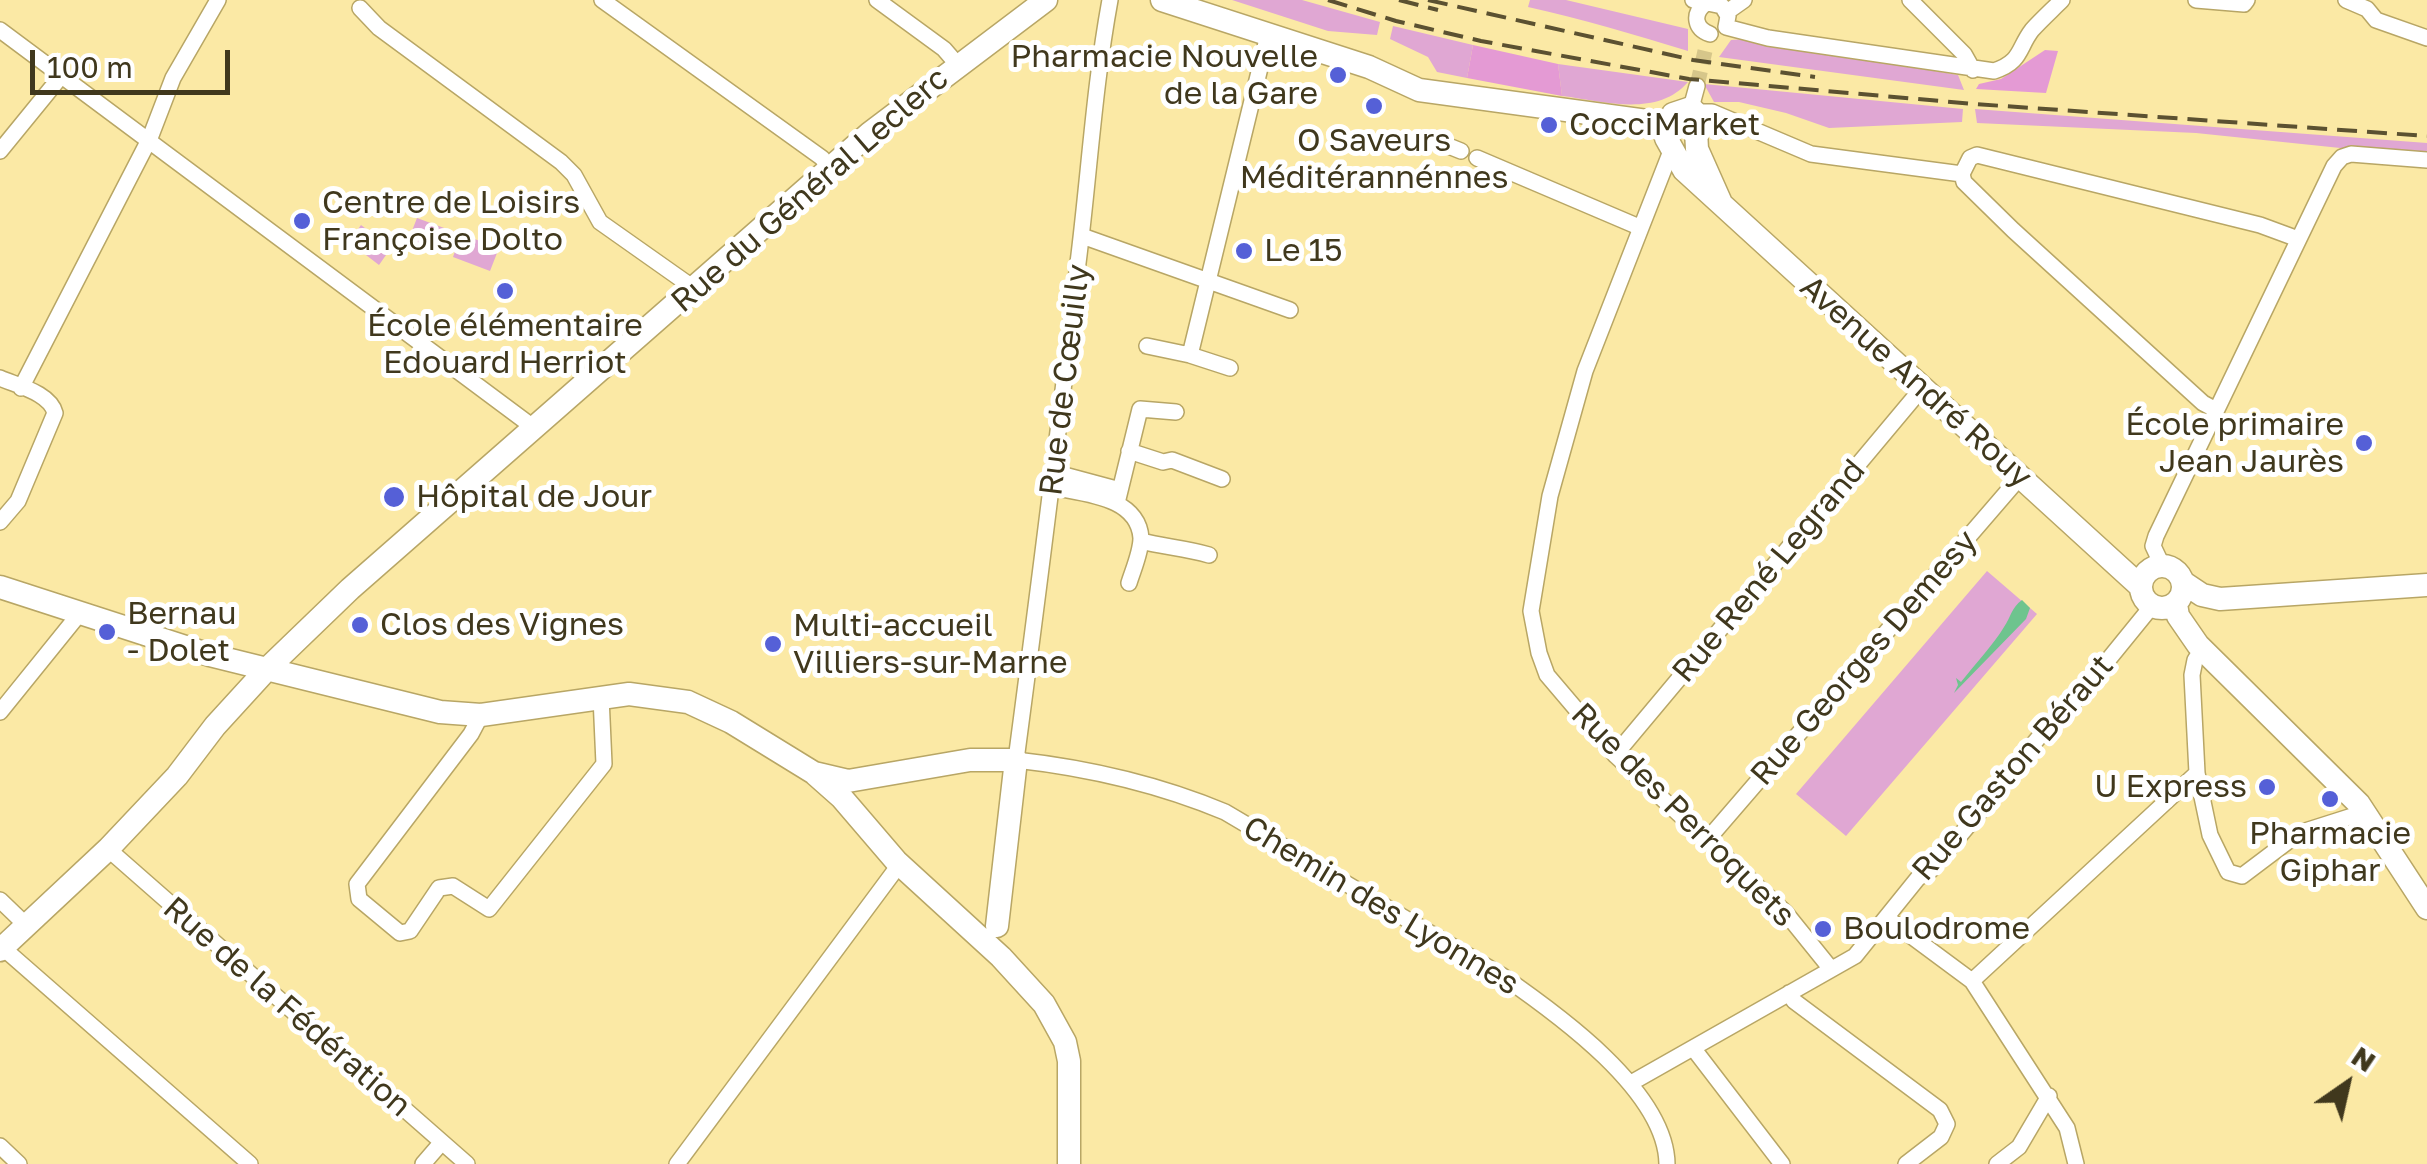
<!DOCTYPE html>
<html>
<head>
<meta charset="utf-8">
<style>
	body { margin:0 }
	#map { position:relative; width:2427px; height:1164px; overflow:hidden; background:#fbe9a5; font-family:"Golos Text",sans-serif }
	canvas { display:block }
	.north { position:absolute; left:2297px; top:1034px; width:100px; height:100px; -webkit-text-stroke:8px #fff; paint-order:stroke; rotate:34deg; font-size:28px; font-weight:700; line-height:40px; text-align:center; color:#40381d }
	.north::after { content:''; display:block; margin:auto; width:35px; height:45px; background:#40381d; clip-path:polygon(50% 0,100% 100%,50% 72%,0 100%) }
	.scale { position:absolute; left:30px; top:50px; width:200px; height:45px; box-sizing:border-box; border:5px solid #40381d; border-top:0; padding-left:12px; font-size:30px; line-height:35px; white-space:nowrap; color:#40381d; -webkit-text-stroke:8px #fff; paint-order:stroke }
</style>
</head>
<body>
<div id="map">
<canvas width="2427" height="1164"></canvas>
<div class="north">N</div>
<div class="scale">100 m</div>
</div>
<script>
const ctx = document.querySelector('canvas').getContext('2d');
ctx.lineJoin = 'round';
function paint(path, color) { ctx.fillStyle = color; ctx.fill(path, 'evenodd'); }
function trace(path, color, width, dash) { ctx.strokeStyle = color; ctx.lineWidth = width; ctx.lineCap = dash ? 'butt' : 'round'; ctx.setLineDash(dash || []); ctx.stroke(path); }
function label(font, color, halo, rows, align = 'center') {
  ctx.font = font + ' "Golos Text",sans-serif'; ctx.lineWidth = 10; ctx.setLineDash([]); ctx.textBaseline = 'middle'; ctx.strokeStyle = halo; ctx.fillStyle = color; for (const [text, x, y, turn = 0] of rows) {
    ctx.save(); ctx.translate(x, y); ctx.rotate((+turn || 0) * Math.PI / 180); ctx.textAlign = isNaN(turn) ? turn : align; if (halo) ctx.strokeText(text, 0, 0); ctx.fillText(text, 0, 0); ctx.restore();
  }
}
paint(new Path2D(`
	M 1232,0 L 1302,0 L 1380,22 L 1377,35 L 1328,31 Z
	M 1530,0 L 1566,0 L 1688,29 L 1688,51 C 1635,35 1583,19 1528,7 Z
	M 1393,26 L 1473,45 L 1467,78 L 1437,72 L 1428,57 L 1390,39 Z
	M 1745,39 L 1958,75 L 1964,90 L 1719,57 L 1731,40 Z
	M 1558,64 L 1688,82 C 1657,118 1603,101 1562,96 Z
	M 1704,84 L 1963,109 L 1962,122 L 1829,128 L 1786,113 L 1739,102 L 1714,102 Z
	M 1975,109 L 2427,143 L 2427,157 L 2196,133 L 1977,123 Z
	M 417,218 L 455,232 L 446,255 L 408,241 Z
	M 361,225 L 391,248 L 379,265 L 349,242 Z
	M 461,234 L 499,248 L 490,271 L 453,257 Z
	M 1987,571 L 2037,614 L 1846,836 L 1796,794 Z`), '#e0a7d3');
paint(new Path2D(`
	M 1473,45 L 1558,64 L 1562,96 L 1467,78 Z
	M 2045,50 L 2058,51 L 2046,93 L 1976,89 L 1979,84 L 2001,79 Z`), '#e49ad4');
paint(new Path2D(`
	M 2022,600 L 2030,608 L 2026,619 L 1954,693 L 1958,685 L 1956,678 L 1961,682 C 1976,663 1994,644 2004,627 C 2011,617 2011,608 2022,600 Z`), '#6ec48e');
trace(new Path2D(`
	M 1697,86 L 1705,51`), '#d6c68a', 15, [15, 8]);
const street = new Path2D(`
	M 602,0 L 822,158 L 830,169
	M 877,0 L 944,49 L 957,64
	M 1110,0 C 1094,87 1089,176 1078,263 C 1059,429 1038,594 1016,760 C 1088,768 1158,784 1225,812 L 1501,975 C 1556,1013 1666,1091 1667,1164
	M 1693,0 L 1722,6 L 1728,16 L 1726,27
	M 1910,0 L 1964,54 L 1973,70
	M 2196,0 L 2244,4 L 2247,0
	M 2346,0 L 2367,9 L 2376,20 L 2427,38
	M 1705,4 C 1692,14 1695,29 1710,34
	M 360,8 L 379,28 L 561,162 L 574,175 L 600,222 L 695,289
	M 1727,12 L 1744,0
	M 1726,27 L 1768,38 L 1994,71 C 2022,62 2018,48 2032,30 C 2041,20 2052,10 2062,0
	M 0,30 L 533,427
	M 1691,108 L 1697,86
	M 1695,112 L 1712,112 L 1811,154 L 1962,174
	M 1431,139 L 1461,151
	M 0,151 L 62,75
	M 1671,151 L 1585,371 L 1550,496 L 1531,611 L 1539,653 L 1547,675 L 1615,755 L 1785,912 L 1831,969
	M 1477,158 L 1639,227
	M 1962,174 L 1970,158 L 1977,155 L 2260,225 L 2298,239
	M 1962,174 L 1964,182 L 2013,230 L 2203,403 L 2216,410
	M 1082,236 L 1290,310
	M 1147,346 L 1190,355 L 1230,368
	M 1190,355 L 1268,35
	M 0,378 C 18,386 50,393 55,413 L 18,501 L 0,522
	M 21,388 L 150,138 L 173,78 L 218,0
	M 1129,451 L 1163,462 L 1172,460 L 1222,479
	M 1053,472 L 1120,490
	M 1052,487 C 1083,494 1138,496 1141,538 C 1141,552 1133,570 1129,583
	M 1117,503 L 1140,409 L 1176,412
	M 1141,541 C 1164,547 1186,548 1209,555
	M 2162,565 L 2153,546 L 2156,536 L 2334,166 L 2342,157 L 2351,154 L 2427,160
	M 2202,649 L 2195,660 L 2192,675 L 2197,773 L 2210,835 L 2228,872 L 2242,876 L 2299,833 L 2365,812
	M 0,712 L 80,613
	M 481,715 L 471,734 L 357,884 L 359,899 L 400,933 L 410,931 L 439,888 L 453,886 L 489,909 L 604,764 L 601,697
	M 1615,755 L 1923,387
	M 1708,839 L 2020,477
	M 108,849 L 467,1164
	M 0,900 L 27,926
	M 1887,918 L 1972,981 L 2067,1128 L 2076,1164
	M 3,948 L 250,1164
	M 1972,981 L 2197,773
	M 1789,993 L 1794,1001 L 1940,1110 L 1947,1124 L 1941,1137 L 1906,1164
	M 1693,1048 L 1782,1164
	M 1631,1083 L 1855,956 L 1918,878 L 1931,870 L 2003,784 L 2008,774 L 2056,717 L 2065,713 L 2152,606
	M 0,1146 L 19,1164
	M 423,1164 L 442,1142
	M 677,1164 L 899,865
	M 1997,1164 L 2019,1147 L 2049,1096`);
const secondary = new Path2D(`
	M 1162,0 L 1369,67 L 1419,90 L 1669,124
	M 1721,203 L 1697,149 L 1695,112 L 1691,108 L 1673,114 L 1666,138 L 1684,170 L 2141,587
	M2141 587a21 21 0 1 1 42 0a21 21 0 1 1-42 0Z
	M 2184,583 L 2202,595 L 2220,599 L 2427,585
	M 0,587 L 210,655 L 440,712 L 481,715 L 629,694 L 688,702 L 731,722 L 814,773 L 848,781 L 970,760 L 1016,760 L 997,926
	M 2176,604 L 2178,616 L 2198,645 L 2359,804 L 2427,908
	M 816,775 L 842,798 L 896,861 L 1001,957 L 1044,1004 L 1065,1042 L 1069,1061 L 1069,1164
	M 0,950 L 108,849 L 177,776 L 215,726 L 268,668 L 350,589 L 870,133 L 1046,0`);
trace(street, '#b8a665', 18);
trace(secondary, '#b8a665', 25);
trace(street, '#fff', 15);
trace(secondary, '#fff', 22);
trace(new Path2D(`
	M 1328,0 L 1396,21 L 1481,41 L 1689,79 L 1975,104 L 2427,136
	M 1399,0 L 1438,10
	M 1428,0 L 1693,60 L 1815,77`), '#5b5131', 4, [20, 10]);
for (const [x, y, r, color] of [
	[1338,75,10,"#5560d7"],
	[1374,106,10,"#5560d7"],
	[1549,125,10,"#5560d7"],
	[302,221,10,"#5560d7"],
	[1244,251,10,"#5560d7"],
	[505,291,10,"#5560d7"],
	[2364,443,10,"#5560d7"],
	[394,497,12,"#5560d7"],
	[360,625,10,"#5560d7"],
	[107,632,10,"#5560d7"],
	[773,644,10,"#5560d7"],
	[2267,787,10,"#5560d7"],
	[2330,799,10,"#5560d7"],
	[1823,929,10,"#5560d7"]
]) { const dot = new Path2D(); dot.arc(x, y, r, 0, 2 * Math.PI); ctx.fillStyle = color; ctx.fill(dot); trace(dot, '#fff', 4); }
label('32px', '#40381d', '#fff', [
	["Pharmacie Nouvelle",1318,57,"right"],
	["de la Gare",1318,94,"right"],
	["CocciMarket",1569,125],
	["O Saveurs",1374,141,"center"],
	["Méditérannénnes",1374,178,"center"],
	["Centre de Loisirs",322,203],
	["Françoise Dolto",322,240],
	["Le 15",1264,251],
	["École élémentaire",505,326,"center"],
	["Edouard Herriot",505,363,"center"],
	["École primaire",2344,425,"right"],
	["Jean Jaurès",2344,462,"right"],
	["Hôpital de Jour",416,497],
	["Bernau",127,614],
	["- Dolet",127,651],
	["Clos des Vignes",380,625],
	["Multi-accueil",793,626],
	["Villiers-sur-Marne",793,663],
	["U Express",2247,787,"right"],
	["Pharmacie",2330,834,"center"],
	["Giphar",2330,871,"center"],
	["Boulodrome",1843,929]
], 'left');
label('32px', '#40381d', '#fff', [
	["Rue du Général Leclerc",810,190,-41],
	["Rue de Cœuilly",1065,380,-83],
	["Avenue André Rouy",1916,382,42],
	["Rue René Legrand",1769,571,-50],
	["Rue Georges Demesy",1864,658,-49],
	["Rue Gaston Béraut",2013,768,-49],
	["Rue des Perroquets",1683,815,45],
	["Chemin des Lyonnes",1381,906,31],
	["Rue de la Fédération",287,1007,41]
]);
</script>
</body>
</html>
